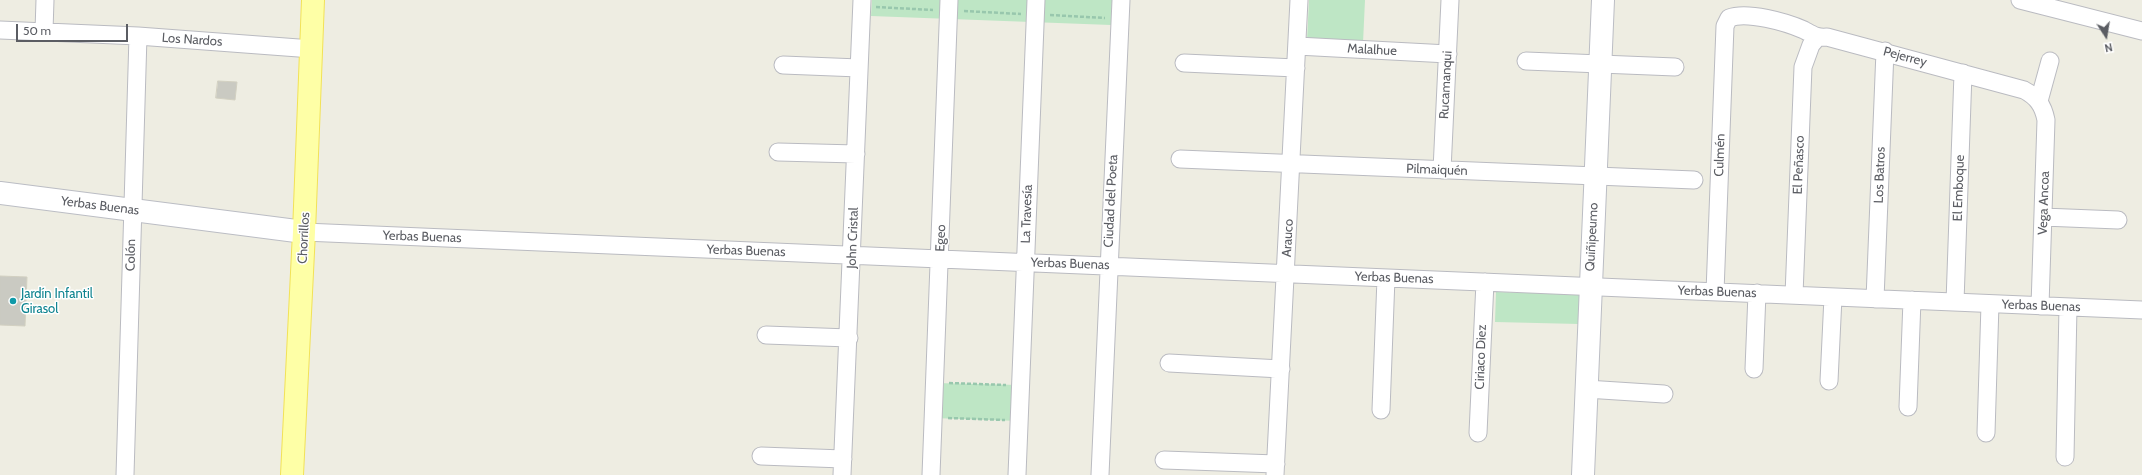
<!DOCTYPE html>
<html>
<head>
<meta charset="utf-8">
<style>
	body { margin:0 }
	#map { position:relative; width:2142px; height:475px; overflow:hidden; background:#eeede2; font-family:Cabin,sans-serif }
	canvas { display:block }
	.north { position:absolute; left:2086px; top:16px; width:40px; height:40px; -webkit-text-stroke:3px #fff; paint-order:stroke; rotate:168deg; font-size:11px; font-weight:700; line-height:16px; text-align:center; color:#5b5d63 }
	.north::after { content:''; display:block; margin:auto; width:14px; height:18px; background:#5b5d63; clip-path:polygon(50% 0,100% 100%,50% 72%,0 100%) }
	.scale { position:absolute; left:16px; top:24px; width:112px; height:18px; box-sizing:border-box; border:2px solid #5b5d63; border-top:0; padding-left:5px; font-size:12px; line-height:14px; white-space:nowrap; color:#5b5d63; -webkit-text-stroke:3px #fff; paint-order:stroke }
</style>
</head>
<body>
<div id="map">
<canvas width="2142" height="475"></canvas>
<div class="north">N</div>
<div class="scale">50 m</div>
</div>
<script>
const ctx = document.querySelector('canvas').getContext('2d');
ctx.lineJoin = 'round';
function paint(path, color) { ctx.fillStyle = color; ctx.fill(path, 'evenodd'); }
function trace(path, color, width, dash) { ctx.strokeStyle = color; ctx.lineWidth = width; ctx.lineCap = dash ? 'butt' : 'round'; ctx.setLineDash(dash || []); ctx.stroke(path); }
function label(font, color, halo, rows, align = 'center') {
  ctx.font = font + ' Cabin,sans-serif'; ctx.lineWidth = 3; ctx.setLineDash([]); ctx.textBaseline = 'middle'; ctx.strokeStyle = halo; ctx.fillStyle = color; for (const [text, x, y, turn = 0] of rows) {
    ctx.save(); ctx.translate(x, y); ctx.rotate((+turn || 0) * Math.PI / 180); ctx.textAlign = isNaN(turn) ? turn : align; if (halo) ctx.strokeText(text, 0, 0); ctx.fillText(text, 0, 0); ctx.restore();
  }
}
paint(new Path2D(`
	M 872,0 L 1112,0 L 1111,25 L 871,16 Z
	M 1309,0 L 1365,0 L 1363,43 L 1307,41 Z
	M 1496,292 L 1579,294 L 1579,324 L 1495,322 Z
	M 935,383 L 1020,385 L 1019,421 L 933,418 Z`), '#bee6c5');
const building = new Path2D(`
	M 218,81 L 237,82 L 235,100 L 216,98 Z
	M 0,276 L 27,277 L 25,326 L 0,325 Z`);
paint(building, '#cacac2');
trace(building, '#d2d0c1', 1);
const street = new Path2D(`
	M 2020,0 L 2142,31
	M 0,30 L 138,36 L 312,49
	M 44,31 L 45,0
	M 1297,46 L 1448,54
	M 1526,61 L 1675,67
	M 1184,63 L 1296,68
	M 783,65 L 859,68
	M 2039,101 L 2050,61
	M 778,152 L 856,154
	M 1180,159 L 1694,180
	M 1442,170 L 1450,0
	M 2043,217 L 2118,220
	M 304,232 L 2142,310
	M 1715,292 L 1725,26 L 1729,18 C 1747,11 1786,22 1804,30 C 1813,35 1817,38 1827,37 L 2024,90 C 2037,97 2043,105 2046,120 L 2040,306
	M 1794,295 L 1803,67 L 1811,45 L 1817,38
	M 1875,299 L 1885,51
	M 1955,302 L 1963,73
	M 766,335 L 849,338
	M 1169,363 L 1281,369
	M 1754,369 L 1757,293
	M 1829,381 L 1833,297
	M 1586,389 L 1664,394
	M 1908,407 L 1912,300
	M 1381,410 L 1386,278
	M 1478,433 L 1485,282
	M 1986,433 L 1990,304
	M 761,456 L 843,459
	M 2065,457 L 2068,307
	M 1164,460 L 1276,464
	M 125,475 L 138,36
	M 842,475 L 862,0
	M 931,475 L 949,0
	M 1017,475 L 1036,0
	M 1100,475 L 1121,0
	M 1275,475 L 1299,0`);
const secondary = new Path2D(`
	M 0,193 L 304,232
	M 1583,475 L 1603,0`);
const primary = new Path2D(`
	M 292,475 L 304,232 L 313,0`);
trace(street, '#babbc1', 19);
trace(secondary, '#bbbdc4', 24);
trace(primary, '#f2e257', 24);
trace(new Path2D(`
	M 876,7 L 933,10
	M 964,11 L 1021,14
	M 1050,15 L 1105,18
	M 949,383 L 1006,385
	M 948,418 L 1005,420`), '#98c7ad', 2.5, [4, 2]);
trace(street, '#fff', 17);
trace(secondary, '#fff', 22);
trace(primary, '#feffa6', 22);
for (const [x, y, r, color] of [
	[13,301,4,"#0f9aa8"]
]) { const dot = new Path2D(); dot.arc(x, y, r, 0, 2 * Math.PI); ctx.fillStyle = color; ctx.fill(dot); trace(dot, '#fff', 1.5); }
label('13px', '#5b5d63', '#fff', [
	["Los Nardos",192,40,4],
	["Malalhue",1372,50,3],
	["Pejerrey",1905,57,15],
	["Rucamanqui",1446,85,-87],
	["Culmén",1720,155,-88],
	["El Peñasco",1799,165,-88],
	["Pilmaiquén",1437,170,2],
	["Los Batros",1880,175,-88],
	["El Emboque",1959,188,-88],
	["Ciudad del Poeta",1111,201,-87],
	["Vega Ancoa",2044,203,-88],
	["Yerbas Buenas",100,206,7],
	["La Travesía",1027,214,-88],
	["Yerbas Buenas",422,237,2],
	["Quiñipeumo",1592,237,-87],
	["Chorrillos",304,238,-87],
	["John Cristal",853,238,-88],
	["Egeo",941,238,-88],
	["Arauco",1288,238,-87],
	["Yerbas Buenas",746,251,2],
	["Colón",131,255,-89],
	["Yerbas Buenas",1070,264,2],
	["Yerbas Buenas",1394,278,2],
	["Yerbas Buenas",1717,292,2],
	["Yerbas Buenas",2041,306,2],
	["Ciriaco Diez",1481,357,-88]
]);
label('13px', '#0d838f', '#fff', [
	["Jardín Infantil",21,294],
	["Girasol",21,309]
], 'left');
</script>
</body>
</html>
